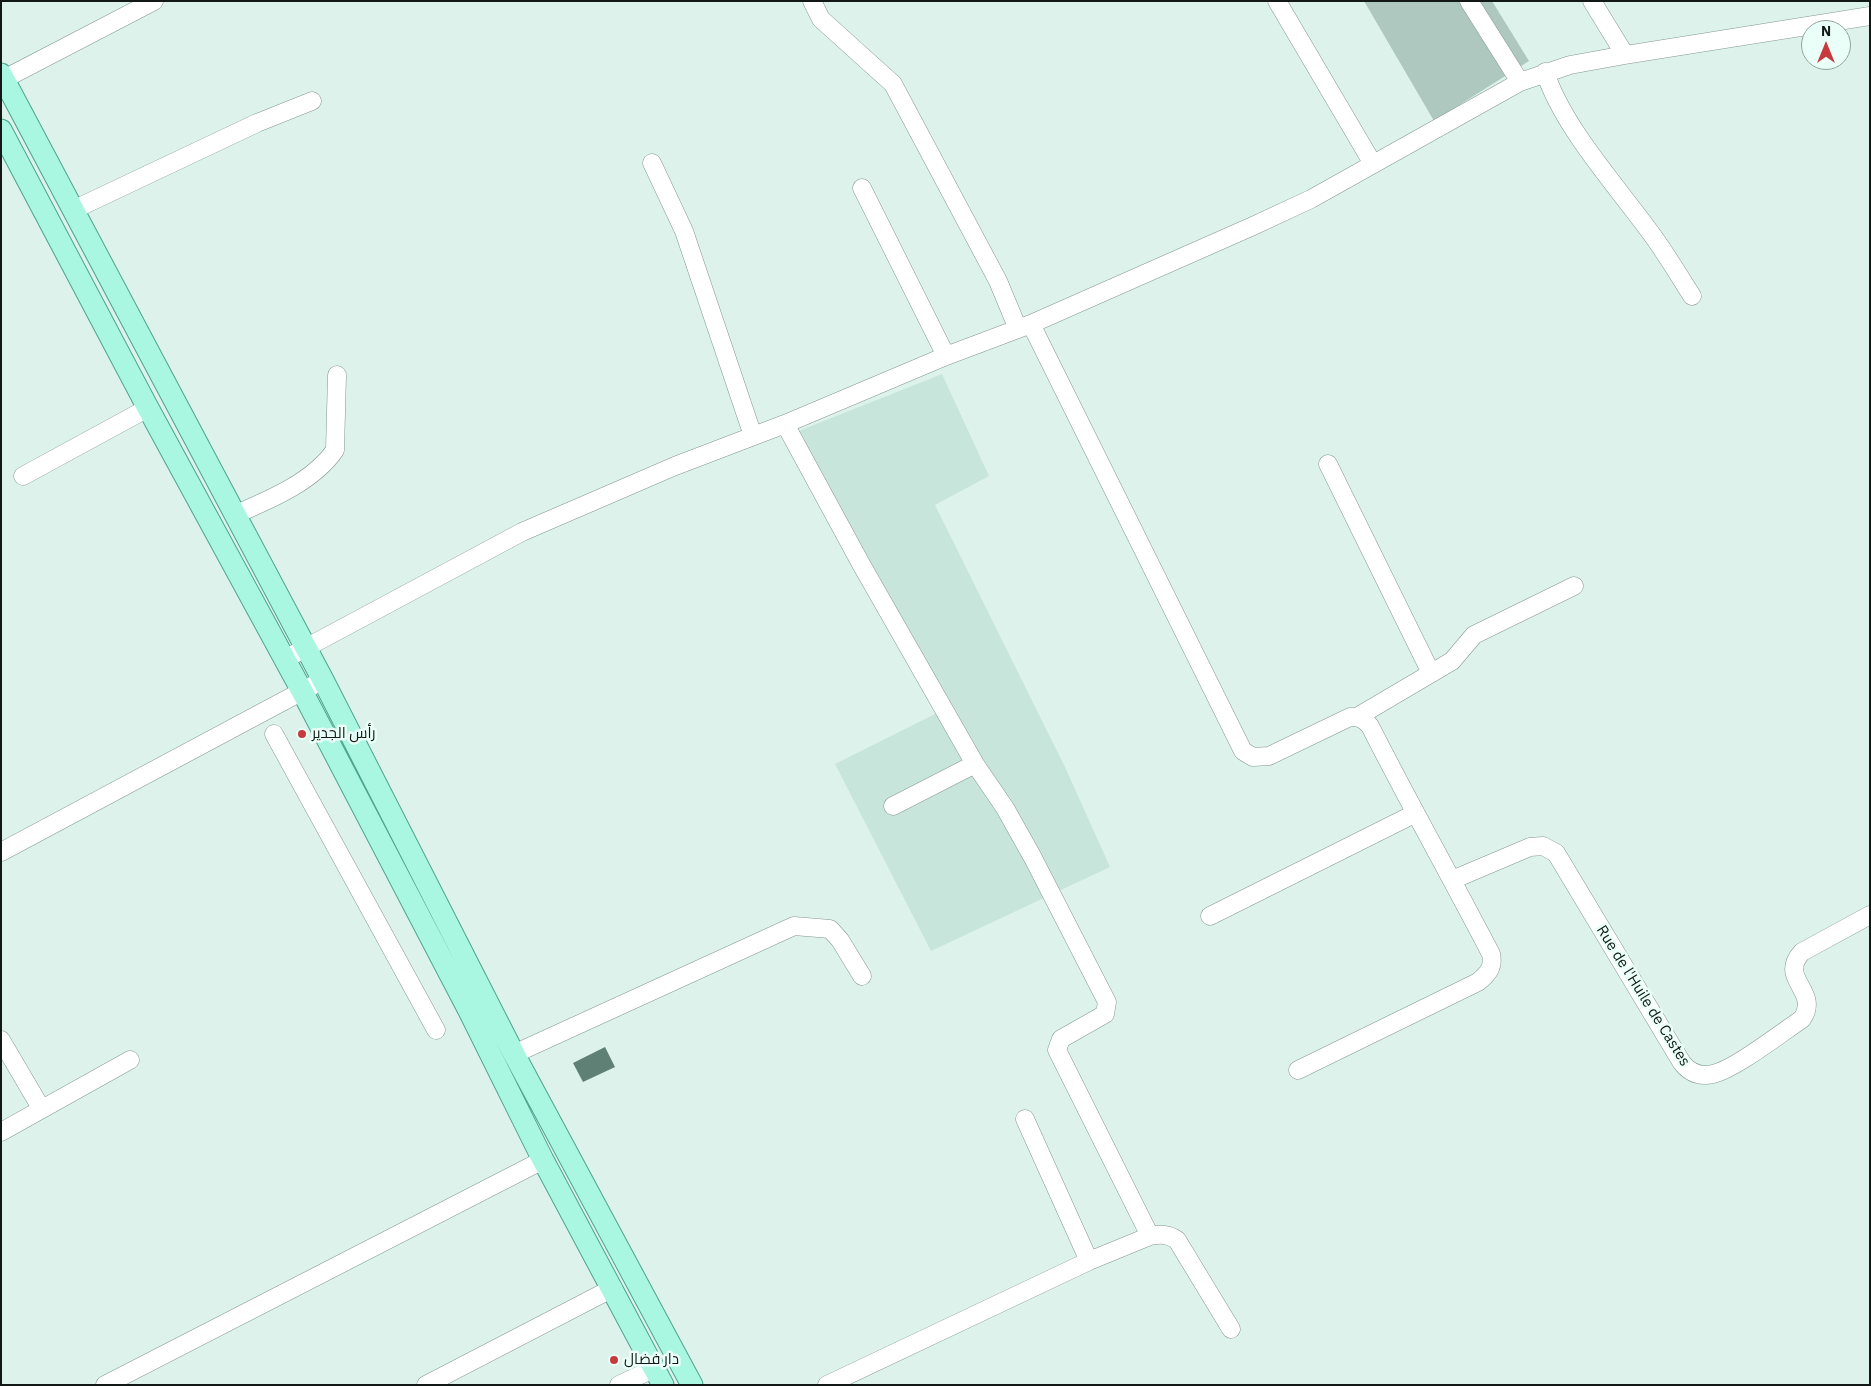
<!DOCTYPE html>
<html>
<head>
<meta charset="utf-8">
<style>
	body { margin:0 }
	#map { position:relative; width:1871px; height:1386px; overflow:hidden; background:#ddf2eb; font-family:"IBM Plex Sans",sans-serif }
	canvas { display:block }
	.frame { position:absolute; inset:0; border:2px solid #111816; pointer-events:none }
	.north { position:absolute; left:1801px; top:20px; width:50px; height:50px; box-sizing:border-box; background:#eafff8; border:1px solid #93a39e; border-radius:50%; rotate:0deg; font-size:14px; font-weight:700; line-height:20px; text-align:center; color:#111816 }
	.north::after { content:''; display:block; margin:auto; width:18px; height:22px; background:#c8393e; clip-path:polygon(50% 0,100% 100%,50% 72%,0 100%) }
</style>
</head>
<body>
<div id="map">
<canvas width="1871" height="1386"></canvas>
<div class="frame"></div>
<div class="north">N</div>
</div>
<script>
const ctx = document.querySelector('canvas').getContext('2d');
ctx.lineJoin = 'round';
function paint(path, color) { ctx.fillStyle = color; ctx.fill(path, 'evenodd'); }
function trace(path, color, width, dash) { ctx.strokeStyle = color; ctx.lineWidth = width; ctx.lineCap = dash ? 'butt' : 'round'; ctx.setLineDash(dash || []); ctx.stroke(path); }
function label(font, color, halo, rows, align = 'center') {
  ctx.font = font + ' "IBM Plex Sans",Cairo,sans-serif'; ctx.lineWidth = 5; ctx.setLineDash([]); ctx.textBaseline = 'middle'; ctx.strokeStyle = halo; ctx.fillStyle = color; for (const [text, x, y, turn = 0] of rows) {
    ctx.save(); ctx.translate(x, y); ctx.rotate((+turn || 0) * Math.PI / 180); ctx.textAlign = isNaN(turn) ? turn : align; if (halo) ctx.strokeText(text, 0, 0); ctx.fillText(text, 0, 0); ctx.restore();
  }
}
paint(new Path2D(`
	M 942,374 L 989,476 L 935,505 L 1065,767 L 1110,867 L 931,951 L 835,764 L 937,713 L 786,436 Z`), '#c8e5db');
paint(new Path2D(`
	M 1364,1 L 1492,1 L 1529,61 L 1434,121 Z`), '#aec8bf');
paint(new Path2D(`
	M 605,1047 L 615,1067 L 583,1082 L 573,1063 Z`), '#5f8075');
const minor = new Path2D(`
	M 812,1 L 821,19 L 893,84 L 998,281 L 1018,329
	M 1277,1 L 1373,164
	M 1469,1 L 1520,82
	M 1592,1 L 1625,55
	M 1545,72 C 1563,127 1615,184 1650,232 C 1665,252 1678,274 1692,296
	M 4,79 L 154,1
	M 652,163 L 684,231 L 753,436
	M 862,188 L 946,356
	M 73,210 L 257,123 L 312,101
	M 1031,324 L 1243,751 L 1253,757 L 1269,756 L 1350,717 C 1360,717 1364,719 1370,726 C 1409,803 1451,877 1491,954 C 1494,967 1488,974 1478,982 L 1298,1070
	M 785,424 L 861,564 L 975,764 L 1005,808 L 1033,858 L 1107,1002 L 1105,1014 L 1061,1039 L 1057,1050 L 1150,1236
	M 1328,464 L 1431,673
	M 23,476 L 148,408
	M 234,515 C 269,500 313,482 335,450 L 337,375
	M 285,659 L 522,532 L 675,466 L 785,424 L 946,356 L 1031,324 L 1253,226 L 1311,199 L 1520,82 L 1570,65 L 1625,55 L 1870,16
	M 1357,717 L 1452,661 L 1474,635 L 1574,586
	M 274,734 L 436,1030
	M 893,806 L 975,764
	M 1,852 L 323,680
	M 1452,880 L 1530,847 L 1543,846 L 1556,853 L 1682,1063 C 1690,1073 1700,1077 1713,1074 C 1735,1069 1781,1033 1802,1019 C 1821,991 1777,979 1802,952 L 1870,915
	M 1210,916 L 1414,814
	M 1,1040 L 41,1108
	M 514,1054 L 794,926 L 830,929 L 840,940 L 862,976
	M 1025,1119 L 1089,1261
	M 1,1132 L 130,1060
	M 105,1385 L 543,1160
	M 426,1385 L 613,1288
	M 619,1385 L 655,1368
	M 827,1385 L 1089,1261 L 1150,1236 C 1161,1234 1168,1234 1177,1240 L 1231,1329`);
const major = new Path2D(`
	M 1,74 L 323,680 L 514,1054 L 692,1385
	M 1,130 L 148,408 L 302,691 L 469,1011 L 543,1160 L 663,1385`);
trace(minor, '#849791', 19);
trace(major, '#4ea48d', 23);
trace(minor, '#fff', 18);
trace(major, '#a9f6e1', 21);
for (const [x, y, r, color] of [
	[302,734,5,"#c8393e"],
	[614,1360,5,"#c8393e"]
]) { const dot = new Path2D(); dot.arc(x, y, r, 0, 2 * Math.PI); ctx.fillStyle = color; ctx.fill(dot); trace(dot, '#eafff8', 2); }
label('15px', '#111816', '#eafff8', [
	["رأس الجدير",312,734],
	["دار فضال",624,1360]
], 'left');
label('15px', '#111816', '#eafff8', [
	["Rue de l'Huile de Castes",1643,996,58]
]);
</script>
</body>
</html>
